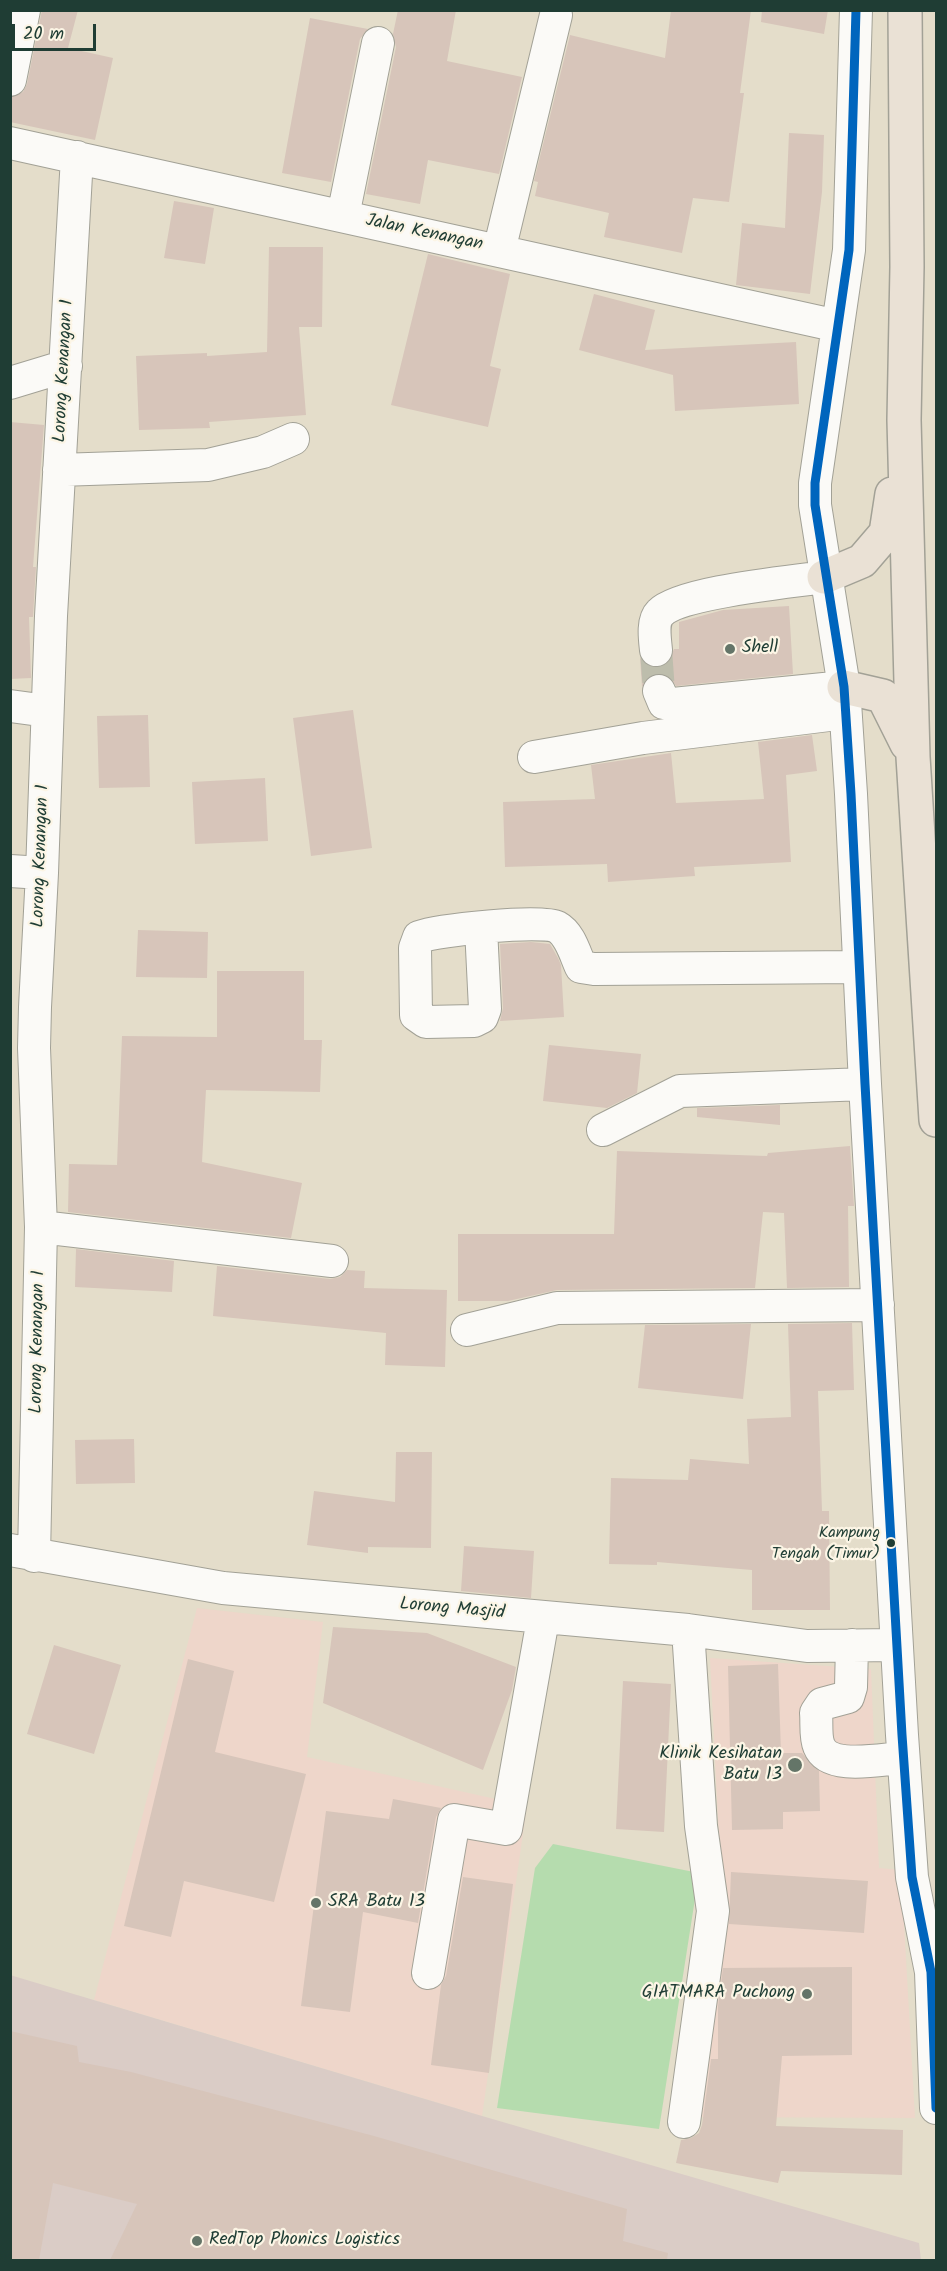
<!DOCTYPE html>
<html>
<head>
<meta charset="utf-8">
<style>
	body { margin:0 }
	#map { position:relative; width:947px; height:2271px; overflow:hidden; background:#e4ddca; font-family:Kalam,sans-serif }
	canvas { display:block }
	.frame { position:absolute; inset:0; border:12px solid #1f3d34; pointer-events:none }
	.scale { position:absolute; left:12px; top:24px; width:84px; height:27px; box-sizing:border-box; border:3px solid #1f3d34; border-top:0; padding-left:8px; font-size:18px; line-height:21px; white-space:nowrap; color:#1f3d34; -webkit-text-stroke:4px #fcf5e5; paint-order:stroke }
</style>
</head>
<body>
<div id="map">
<canvas width="947" height="2271"></canvas>
<div class="frame"></div>
<div class="scale">20 m</div>
</div>
<script>
const ctx = document.querySelector('canvas').getContext('2d');
ctx.lineJoin = 'round';
function paint(path, color) { ctx.fillStyle = color; ctx.fill(path, 'evenodd'); }
function trace(path, color, width, dash) { ctx.strokeStyle = color; ctx.lineWidth = width; ctx.lineCap = dash ? 'butt' : 'round'; ctx.setLineDash(dash || []); ctx.stroke(path); }
function label(font, color, halo, rows, align = 'center') {
  ctx.font = font + ' Kalam,sans-serif'; ctx.lineWidth = 4.5; ctx.setLineDash([]); ctx.textBaseline = 'middle'; ctx.strokeStyle = halo; ctx.fillStyle = color; for (const [text, x, y, turn = 0] of rows) {
    ctx.save(); ctx.translate(x, y); ctx.rotate((+turn || 0) * Math.PI / 180); ctx.textAlign = isNaN(turn) ? turn : align; if (halo) ctx.strokeText(text, 0, 0); ctx.fillText(text, 0, 0); ctx.restore();
  }
}
paint(new Path2D(`
	M 197,1608 L 323,1622 L 307,1757 L 527,1806 L 482,2116 L 94,2000 Z
	M 710,1658 L 871,1669 L 879,1868 L 901,1870 L 915,2118 L 695,2117 L 720,1861 Z`), '#eed6ca');
paint(new Path2D(`
	M 10,1975 L 482,2116 L 919,2243 L 921,2260 L 11,2260 Z`), '#daccc6');
paint(new Path2D(`
	M 553,1844 L 699,1873 L 659,2129 L 497,2108 L 535,1868 Z`), '#b5dcae');
paint(new Path2D(`
	M 42,10 L 78,10 L 68,48 L 113,58 L 95,140 L 10,122 L 10,97 L 23,92 L 27,84 Z
	M 398,10 L 456,10 L 447,61 L 522,77 L 499,174 L 428,160 L 420,204 L 366,194 L 396,47 L 393,34 Z
	M 671,10 L 751,10 L 740,93 L 744,93 L 729,202 L 693,198 L 682,253 L 604,237 L 609,213 L 535,196 L 538,182 L 534,181 L 570,35 L 665,58 Z
	M 762,10 L 828,10 L 824,34 L 761,22 Z
	M 310,18 L 368,29 L 360,39 L 331,182 L 282,173 Z
	M 789,133 L 824,135 L 822,192 L 810,294 L 736,285 L 742,223 L 785,228 Z
	M 174,201 L 214,208 L 205,264 L 164,258 Z
	M 269,247 L 323,247 L 322,327 L 299,327 L 306,415 L 209,422 L 210,428 L 139,430 L 136,356 L 207,353 L 207,356 L 267,352 Z
	M 428,254 L 510,274 L 490,366 L 501,369 L 488,427 L 391,405 Z
	M 594,294 L 655,310 L 645,350 L 796,342 L 799,404 L 675,411 L 673,375 L 579,350 Z
	M 10,422 L 44,425 L 33,567 L 36,567 L 33,617 L 29,617 L 31,678 L 10,679 Z
	M 789,606 L 793,674 L 676,686 L 670,677 L 661,673 L 652,675 L 642,687 L 640,658 L 649,667 L 658,668 L 667,664 L 674,649 L 679,649 L 679,622 L 723,610 Z
	M 353,710 L 372,848 L 311,856 L 293,718 Z
	M 148,715 L 150,787 L 99,788 L 97,716 Z
	M 812,735 L 817,771 L 786,775 L 791,862 L 694,867 L 695,876 L 608,882 L 607,864 L 505,867 L 503,802 L 595,799 L 591,765 L 671,753 L 676,803 L 764,799 L 758,742 Z
	M 265,778 L 268,841 L 195,844 L 192,782 Z
	M 138,930 L 208,932 L 207,978 L 136,977 Z
	M 531,942 L 550,944 L 558,958 L 561,965 L 564,1017 L 500,1021 L 503,1008 L 500,944 Z
	M 217,971 L 304,971 L 304,1040 L 322,1040 L 320,1092 L 206,1090 L 202,1162 L 302,1183 L 291,1238 L 68,1212 L 69,1164 L 117,1165 L 122,1036 L 217,1037 Z
	M 549,1045 L 641,1054 L 637,1093 L 607,1108 L 543,1101 Z
	M 780,1105 L 780,1125 L 697,1117 L 697,1108 Z
	M 850,1146 L 854,1206 L 848,1206 L 849,1287 L 787,1288 L 784,1213 L 763,1212 L 755,1288 L 557,1290 L 508,1301 L 458,1301 L 458,1234 L 614,1234 L 617,1151 L 767,1156 L 768,1153 Z
	M 76,1249 L 174,1261 L 172,1292 L 75,1287 Z
	M 217,1266 L 330,1279 L 340,1277 L 347,1270 L 365,1271 L 364,1288 L 447,1290 L 445,1367 L 385,1365 L 386,1333 L 213,1316 Z
	M 852,1323 L 854,1390 L 818,1391 L 822,1511 L 829,1511 L 830,1610 L 752,1610 L 752,1570 L 657,1562 L 657,1565 L 609,1564 L 611,1478 L 688,1480 L 690,1459 L 749,1464 L 747,1419 L 791,1417 L 788,1324 Z
	M 751,1324 L 743,1399 L 638,1388 L 645,1325 Z
	M 134,1439 L 135,1483 L 76,1484 L 75,1440 Z
	M 396,1452 L 432,1452 L 431,1548 L 368,1547 L 368,1553 L 307,1545 L 314,1491 L 395,1502 Z
	M 464,1546 L 534,1551 L 531,1598 L 461,1591 Z
	M 333,1627 L 427,1633 L 516,1667 L 512,1690 L 483,1770 L 323,1703 Z
	M 54,1645 L 121,1665 L 94,1754 L 27,1734 Z
	M 188,1659 L 234,1671 L 215,1752 L 306,1774 L 274,1902 L 184,1881 L 171,1937 L 124,1926 Z
	M 778,1664 L 781,1753 L 802,1753 L 819,1771 L 820,1811 L 783,1812 L 783,1829 L 732,1830 L 728,1666 Z
	M 623,1681 L 671,1684 L 664,1832 L 616,1829 Z
	M 393,1799 L 441,1808 L 436,1817 L 418,1923 L 363,1912 L 350,2012 L 301,2006 L 326,1811 L 389,1819 Z
	M 731,1872 L 868,1881 L 864,1933 L 729,1924 Z
	M 463,1877 L 513,1884 L 489,2073 L 431,2065 L 441,1985 L 446,1976 Z
	M 852,1967 L 852,2055 L 782,2056 L 776,2126 L 903,2130 L 902,2175 L 781,2171 L 778,2183 L 676,2163 L 681,2140 L 691,2138 L 699,2133 L 702,2125 L 711,2059 L 718,2059 L 718,2006 L 723,1968 Z
	M 10,2031 L 77,2046 L 79,2062 L 131,2072 L 374,2136 L 627,2209 L 623,2241 L 668,2253 L 667,2260 L 110,2260 L 137,2204 L 53,2183 L 39,2260 L 10,2260 Z`), '#d7c5ba');
trace(new Path2D(`
	M 656,650 L 659,691`), '#bdbdac', 32, [32, 16]);
const minor = new Path2D(`
	M 856,10 L 849,250 L 815,483 L 815,505 L 844,687 L 851,794 L 865,1084 L 902,1735 L 912,1877 L 931,1972 L 936,2108
	M 10,80 L 24,10
	M 10,143 L 838,326
	M 343,216 L 378,43
	M 499,251 L 556,15
	M 10,383 L 66,366
	M 59,470 L 208,465 L 263,452 L 293,439
	M 656,650 C 655,640 652,621 660,613 C 680,592 791,582 824,577
	M 659,691 L 664,703 L 673,704 L 844,687
	M 10,706 L 47,711
	M 534,757 L 643,738 L 845,713
	M 10,871 L 42,873
	M 481,928 L 485,1009 L 482,1017 L 474,1021 L 426,1022 L 416,1015 L 415,948 L 419,937 C 438,930 541,919 557,927 C 570,934 575,954 581,967 L 594,969 L 859,967
	M 603,1130 L 680,1091 L 865,1084
	M 41,1227 L 332,1261
	M 467,1330 L 557,1308 L 878,1305
	M 10,1550 L 223,1588 L 688,1630 L 807,1646 L 896,1645
	M 34,1556 L 41,1227 L 34,1048 L 35,1007 L 42,873 L 51,616 L 77,157
	M 852,1645 L 851,1687 L 848,1697 L 822,1704 L 816,1713 C 817,1722 815,1737 819,1746 C 829,1771 881,1759 903,1758
	M 428,1973 L 454,1820 L 506,1829 L 543,1619
	M 684,2122 L 713,1911 L 701,1826 L 688,1630`);
const highway = new Path2D(`
	M 905,10 L 907,267 L 904,420 L 913,757 L 936,1120
	M 824,577 L 862,561 L 886,533 L 892,494
	M 844,687 L 883,696 L 907,744`);
trace(minor, '#a2a196', 34);
trace(highway, '#a2a196', 36);
trace(minor, '#fbfaf7', 32);
trace(highway, '#eae1d5', 33);
trace(new Path2D(`
	M 856,10 L 849,250 L 815,483 L 815,505 L 844,687 L 851,794 L 865,1084 L 902,1735 L 912,1877 L 931,1972 L 936,2108`), '#0065bd', 9);
for (const [x, y, r, color] of [
	[730,649,6,"#647568"],
	[891,1543,5,"#1f3d34"],
	[795,1765,8,"#647568"],
	[316,1903,6,"#647568"],
	[807,1994,6,"#647568"],
	[197,2241,6,"#647568"]
]) { const dot = new Path2D(); dot.arc(x, y, r, 0, 2 * Math.PI); ctx.fillStyle = color; ctx.fill(dot); trace(dot, '#fcf5e5', 2); }
label('16px', '#1f3d34', '#fcf5e5', [
	["Kampung",880,1534],
	["Tengah (Timur)",880,1555]
], 'right');
label('18px', '#1f3d34', '#fcf5e5', [
	["Jalan Kenangan",424,234,12],
	["Lorong Kenangan 1",65,371,-87],
	["Lorong Kenangan 1",42,856,-88],
	["Lorong Kenangan 1",39,1342,-89],
	["Lorong Masjid",452,1610,5]
]);
label('18px', '#1f3d34', '#fcf5e5', [
	["Shell",742,649],
	["Klinik Kesihatan",782,1755,"right"],
	["Batu 13",782,1776,"right"],
	["SRA Batu 13",328,1903],
	["GIATMARA Puchong",795,1994,"right"],
	["RedTop Phonics Logistics",209,2241]
], 'left');
</script>
</body>
</html>
